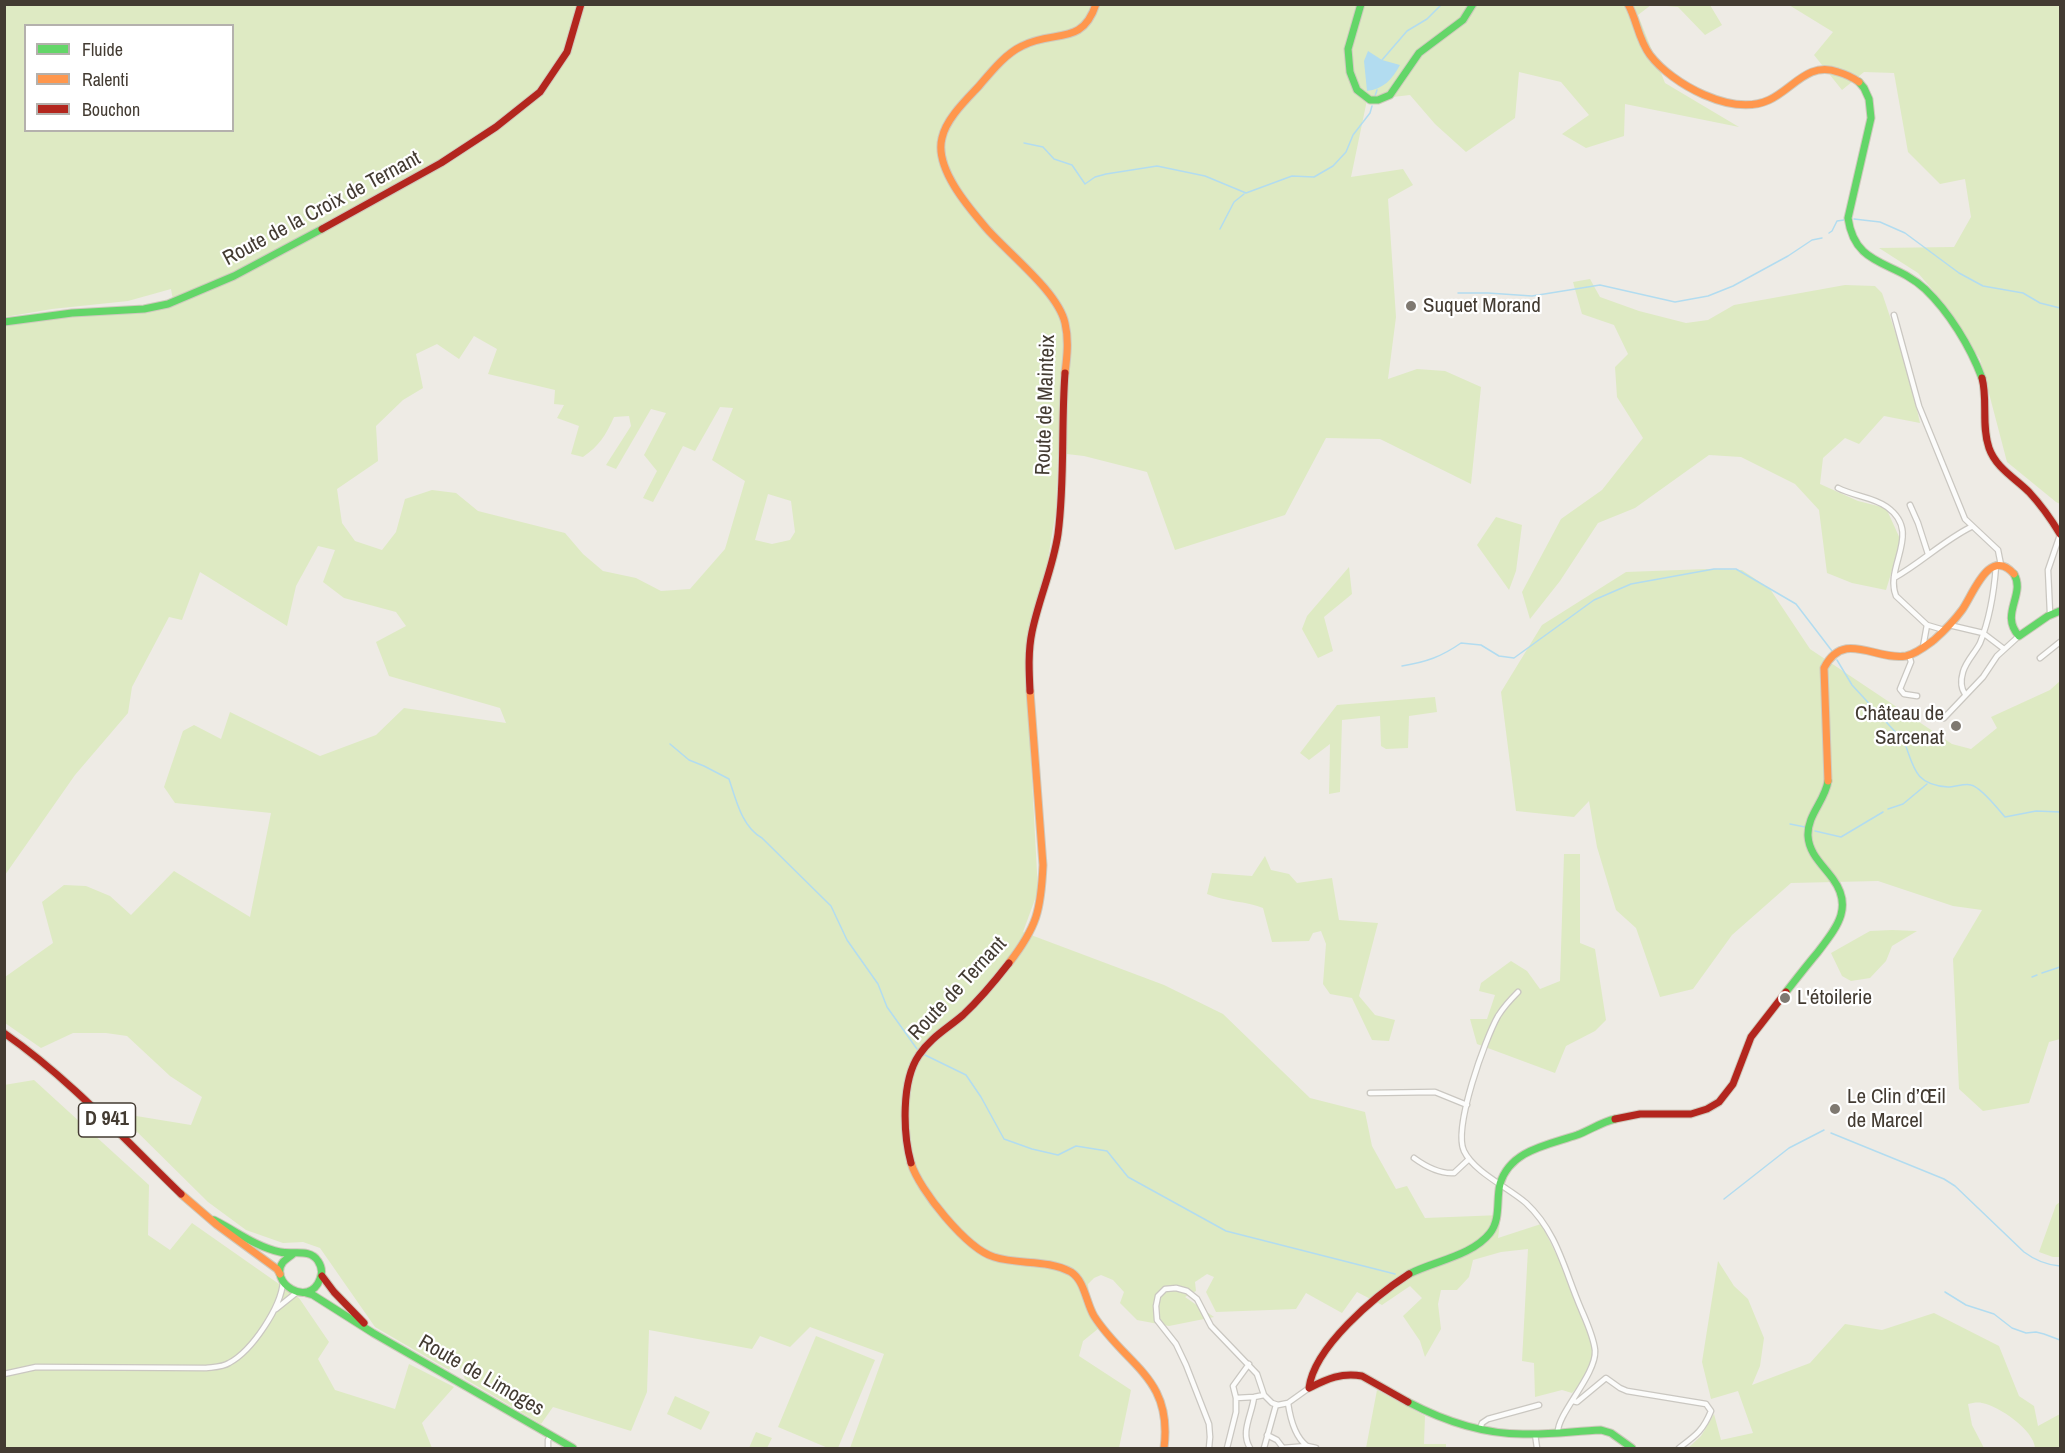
<!DOCTYPE html>
<html>
<head>
<meta charset="utf-8">
<style>
	body { margin:0 }
	#map { position:relative; width:2065px; height:1453px; overflow:hidden; background:#eeebe5; font-family:"Archivo Narrow",sans-serif }
	canvas { display:block }
	.frame { position:absolute; inset:0; border:6px solid #433b32; pointer-events:none }
	.legend { position:absolute; left:24px; top:24px; width:210px; height:108px; box-sizing:border-box; background:#fff; border:2px solid #b4b1ad; margin:0; padding:8px 10px; list-style:none; font-size:18px; color:#433b32 }
	.legend li { display:flex; align-items:center; gap:12px; height:30px }
	.legend b { width:30px; border:2px solid #b4b1ad }
</style>
</head>
<body>
<div id="map">
<canvas width="2065" height="1453"></canvas>
<div class="frame"></div>
<ul class="legend">
<li><b style="height:8px;background:#63d668"></b>Fluide</li>
<li><b style="height:8px;background:#ff974d"></b>Ralenti</li>
<li><b style="height:8px;background:#b3261e"></b>Bouchon</li>
</ul>
</div>
<script>
const ctx = document.querySelector('canvas').getContext('2d');
ctx.lineJoin = 'round';
function paint(path, color) { ctx.fillStyle = color; ctx.fill(path, 'evenodd'); }
function trace(path, color, width, dash) { ctx.strokeStyle = color; ctx.lineWidth = width; ctx.lineCap = dash ? 'butt' : 'round'; ctx.setLineDash(dash || []); ctx.stroke(path); }
function label(font, color, halo, rows, align = 'center') {
  ctx.font = font + ' "Archivo Narrow",sans-serif'; ctx.lineWidth = 4.5; ctx.setLineDash([]); ctx.textBaseline = 'middle'; ctx.strokeStyle = halo; ctx.fillStyle = color; for (const [text, x, y, turn = 0] of rows) {
    ctx.save(); ctx.translate(x, y); ctx.rotate((+turn || 0) * Math.PI / 180); ctx.textAlign = isNaN(turn) ? turn : align; if (halo) ctx.strokeText(text, 0, 0); ctx.fillText(text, 0, 0); ctx.restore();
  }
}
paint(new Path2D(`
	M 4,5 L 1651,5 L 1638,15 L 1665,83 L 1739,127 L 1625,104 L 1624,136 L 1586,148 L 1562,134 L 1589,115 L 1561,82 L 1519,72 L 1515,118 L 1466,152 L 1435,124 L 1410,95 L 1367,100 L 1351,177 L 1403,169 L 1413,185 L 1388,199 L 1396,317 L 1388,379 L 1417,369 L 1445,371 L 1481,387 L 1471,484 L 1380,439 L 1326,438 L 1285,515 L 1175,550 L 1147,472 L 1084,456 L 1058,453 L 1056,510 L 1027,687 L 1038,891 L 1023,932 L 1164,985 L 1223,1014 L 1310,1098 L 1365,1112 L 1372,1146 L 1396,1189 L 1407,1186 L 1425,1218 L 1501,1215 L 1498,1238 L 1541,1224 C 1553,1246 1597,1335 1593,1357 C 1591,1366 1579,1387 1572,1393 L 1562,1390 L 1535,1397 L 1534,1363 L 1522,1361 L 1528,1249 L 1501,1252 L 1473,1260 L 1469,1277 L 1457,1290 L 1441,1290 L 1438,1304 L 1441,1329 L 1425,1357 L 1420,1341 L 1403,1316 L 1422,1298 L 1410,1286 L 1382,1305 L 1357,1292 L 1342,1313 L 1306,1293 L 1296,1309 L 1216,1312 L 1206,1292 L 1214,1277 L 1207,1274 L 1195,1282 L 1196,1291 L 1185,1297 L 1214,1317 L 1169,1326 L 1137,1320 L 1120,1303 L 1124,1292 L 1113,1280 L 1101,1275 L 1094,1278 L 1088,1284 L 1090,1303 L 1099,1328 L 1083,1341 L 1079,1356 L 1131,1390 L 1119,1448 L 850,1448 L 884,1354 L 810,1327 L 790,1347 L 760,1336 L 752,1349 L 649,1330 L 647,1392 L 631,1431 L 553,1407 L 541,1424 L 465,1379 L 455,1358 L 449,1370 L 375,1327 L 320,1248 L 303,1242 L 283,1243 L 246,1230 L 208,1202 L 118,1113 L 191,1125 L 202,1097 L 170,1076 L 127,1036 L 106,1033 L 73,1033 L 41,1048 L 5,1023 L 5,977 L 53,943 L 42,902 L 64,885 L 86,886 L 110,896 L 131,915 L 174,871 L 250,917 L 271,813 L 175,803 L 164,787 L 183,731 L 194,725 L 221,739 L 230,712 L 320,756 L 376,735 L 404,708 L 506,723 L 500,708 L 389,676 L 376,642 L 406,626 L 396,612 L 344,598 L 323,582 L 335,550 L 318,546 L 296,586 L 287,626 L 200,572 L 182,620 L 169,617 L 132,687 L 128,713 L 75,775 L 5,875 L 5,326 L 72,316 L 146,313 L 174,306 L 171,289 L 128,301 L 52,309 L 5,317 ZM 26,26 L 232,26 L 232,130 L 26,130 ZM 474,336 L 497,349 L 488,374 L 555,390 L 554,404 L 564,405 L 557,418 L 579,426 L 571,454 L 583,457 C 599,446 606,435 614,417 L 629,416 L 631,426 L 606,465 L 616,469 L 651,409 L 666,413 L 644,455 L 657,471 L 643,498 L 653,502 L 683,446 L 695,451 L 720,407 L 733,408 L 712,460 L 745,481 L 725,549 L 690,589 L 661,591 L 636,578 L 603,571 L 583,554 L 565,533 L 478,511 L 456,493 L 432,490 L 405,499 L 396,532 L 382,550 L 355,541 L 342,523 L 337,489 L 378,461 L 376,426 L 403,400 L 423,388 L 416,354 L 437,344 L 459,359 ZM 768,494 L 791,501 L 795,532 L 790,540 L 772,544 L 755,540 Z
	M 1656,5 L 1710,5 L 1722,25 L 1705,35 L 1678,7 Z
	M 1789,5 L 2060,5 L 2060,504 L 2056,502 L 2007,462 L 1980,359 L 1936,294 L 1918,273 L 1879,248 L 1954,247 L 1971,217 L 1965,179 L 1940,184 L 1908,152 L 1894,73 L 1864,72 L 1842,90 L 1814,55 L 1833,32 Z
	M 1590,279 L 1600,297 L 1639,311 L 1686,323 L 1708,320 L 1734,305 L 1845,285 L 1875,286 L 1882,293 L 1909,373 L 1920,423 L 1884,416 L 1859,444 L 1845,438 L 1823,458 L 1820,484 L 1858,501 L 1886,508 L 1901,541 L 1886,590 L 1852,583 L 1827,573 L 1819,510 L 1795,484 L 1741,457 L 1709,455 L 1635,508 L 1598,523 L 1560,581 L 1530,619 L 1522,592 L 1561,519 L 1602,490 L 1643,438 L 1617,397 L 1615,367 L 1628,354 L 1614,325 L 1582,314 L 1573,282 Z
	M 1496,517 L 1522,525 L 1516,571 L 1509,590 L 1477,545 Z
	M 1349,567 L 1352,594 L 1324,617 L 1333,651 L 1318,658 L 1302,629 L 1307,616 Z
	M 1707,569 L 1742,570 L 1770,589 L 1810,649 L 1952,744 L 1971,749 L 1997,728 L 1991,717 L 2050,690 L 2060,681 L 2060,1039 L 2049,1042 L 2029,1103 L 1983,1111 L 1959,1089 L 1953,959 L 1982,910 L 1953,906 L 1878,881 L 1791,883 L 1732,935 L 1693,989 L 1660,997 L 1636,928 L 1616,910 L 1597,847 L 1589,801 L 1574,817 L 1516,811 L 1501,692 L 1542,625 L 1626,572 Z
	M 1435,697 L 1437,712 L 1409,716 L 1408,748 L 1386,749 L 1381,746 L 1380,716 L 1342,720 L 1340,792 L 1329,794 L 1330,744 L 1309,760 L 1300,753 L 1337,705 Z
	M 1564,854 L 1580,854 L 1580,943 L 1595,949 L 1606,1020 L 1595,1031 L 1566,1046 L 1555,1073 L 1477,1044 L 1470,1019 L 1487,1019 L 1495,995 L 1479,991 L 1481,983 L 1511,961 L 1527,971 L 1540,989 L 1560,981 Z
	M 1265,856 L 1271,870 L 1289,874 L 1297,883 L 1332,878 L 1339,920 L 1378,923 L 1359,996 L 1375,1015 L 1395,1020 L 1389,1041 L 1372,1040 L 1352,998 L 1330,994 L 1323,984 L 1326,944 L 1321,931 L 1313,933 L 1309,941 L 1272,942 L 1263,908 C 1246,901 1226,902 1207,894 L 1212,873 L 1252,876 Z
	M 1892,930 L 1917,931 L 1892,946 L 1886,961 L 1870,978 L 1851,981 L 1842,976 L 1831,953 L 1870,931 Z
	M 34,1080 L 149,1185 L 148,1235 L 170,1250 L 192,1223 L 299,1298 L 329,1342 L 318,1359 L 335,1390 L 395,1409 L 409,1364 L 454,1387 L 422,1423 L 432,1448 L 5,1448 L 4,1085 Z
	M 2060,1202 L 2060,1257 L 2053,1257 L 2039,1252 L 2056,1205 Z
	M 1718,1261 L 1734,1286 L 1748,1299 L 1764,1338 L 1760,1366 L 1752,1385 L 1810,1363 L 1845,1324 L 1882,1330 L 1934,1313 L 1999,1346 L 2019,1396 L 2034,1406 L 2038,1426 L 2060,1414 L 2060,1448 L 2035,1448 C 2034,1430 1999,1406 1982,1403 C 1978,1402 1972,1403 1968,1404 L 1972,1425 L 1984,1448 L 1688,1448 L 1701,1436 L 1714,1414 L 1721,1440 L 1753,1433 L 1738,1391 L 1711,1399 L 1702,1362 Z
	M 816,1336 L 875,1360 L 838,1448 L 828,1448 L 778,1427 Z
	M 1377,1390 L 1425,1416 L 1424,1444 L 1446,1444 L 1446,1448 L 1366,1448 Z
	M 675,1396 L 710,1412 L 701,1430 L 667,1414 Z
	M 756,1432 L 772,1438 L 767,1448 L 749,1448 Z`), '#deeac3');
paint(new Path2D(`
	M 1368,51 L 1382,60 L 1400,65 C 1392,80 1383,89 1367,91 L 1364,61 Z`), '#b2dcf0');
trace(new Path2D(`
	M 1382,60 L 1407,31 L 1427,19 L 1442,4
	M 1375,96 L 1377,90
	M 1024,143 L 1043,147 L 1054,159 L 1072,165 L 1085,184 L 1095,177 L 1106,174 L 1157,166 L 1205,176 L 1246,193 L 1292,176 L 1314,177 L 1333,166 L 1346,152 L 1353,135 L 1370,113 L 1372,106
	M 1854,219 L 1880,222 L 1905,233 L 1959,273 L 1983,286 L 2023,293 L 2040,303 L 2060,308
	M 1220,229 L 1234,202 L 1244,194
	M 1829,233 L 1832,231 L 1837,221 L 1844,220
	M 1458,293 L 1488,293 L 1532,296 L 1600,285 L 1675,302 L 1708,296 L 1733,286 L 1788,256 L 1812,240 L 1822,238
	M 1837,660 L 1852,685 L 1900,737
	M 1402,666 C 1426,662 1441,657 1461,643 L 1481,645 L 1499,656 L 1514,658 L 1594,600 L 1631,584 L 1714,569 L 1736,569 L 1796,604 L 1832,651
	M 1904,741 C 1914,767 1914,785 1948,787 C 1955,787 1965,783 1971,785 C 1981,787 1998,809 2005,817 L 2036,811 L 2060,812
	M 670,744 L 689,760 L 704,766 L 729,779 C 736,800 742,827 762,838 L 831,906 L 847,940 L 878,984 L 887,1007 L 917,1049
	M 1888,809 L 1903,804 L 1927,784
	M 1790,824 L 1805,827
	M 1815,831 L 1841,837 L 1883,812
	M 2042,973 L 2060,967
	M 2032,977 L 2037,975
	M 925,1055 L 966,1075 L 981,1097 L 1004,1139 L 1032,1149 L 1058,1155 L 1076,1146 L 1107,1151 L 1128,1177 L 1226,1231 L 1395,1274
	M 1831,1133 L 1944,1179 L 1955,1186 L 2024,1252 C 2036,1261 2046,1265 2060,1266
	M 1724,1199 L 1789,1148 L 1824,1130
	M 1945,1292 L 1966,1305 L 1994,1314 L 2012,1328 L 2026,1333 L 2036,1332 L 2044,1334 L 2060,1340`), '#b2dcf0', 1.5);
const street = new Path2D(`
	M 1894,315 L 1919,406 L 1965,519 L 1998,550 L 2001,565
	M 1838,488 C 1853,496 1874,497 1887,507 C 1923,533 1884,566 1896,596 L 1927,625 L 1944,630
	M 1910,505 L 1918,523 L 1928,554
	M 1894,578 C 1921,563 1943,541 1971,527
	M 2050,613 L 2048,570 L 2060,535
	M 1949,625 L 1983,633 L 2004,649
	M 1923,647 L 1927,625
	M 1909,655 L 1911,662 L 1900,689 L 1904,694 L 1917,696
	M 2040,658 L 2060,642
	M 1965,694 C 1960,687 1961,679 1963,672 C 1966,661 1975,653 1980,643 C 1990,618 1994,593 1996,566
	M 1944,718 L 1983,677 L 1997,656 L 2019,636
	M 1518,992 C 1511,999 1503,1008 1498,1016 C 1485,1039 1453,1128 1464,1151 C 1474,1172 1509,1188 1526,1203 C 1555,1230 1563,1264 1577,1299 C 1583,1315 1593,1333 1595,1350 C 1597,1374 1557,1414 1558,1432
	M 1370,1093 L 1435,1092 L 1467,1105
	M 1414,1158 C 1425,1166 1440,1174 1454,1173 L 1469,1159
	M 276,1309 L 296,1293
	M 4,1374 L 36,1367 L 206,1368 C 213,1367 223,1367 229,1363 C 252,1351 281,1307 283,1282
	M 1236,1398 L 1254,1397 L 1264,1395
	M 1573,1401 L 1577,1402 L 1606,1378 L 1620,1388 L 1627,1391 L 1706,1404 L 1711,1411 C 1703,1431 1695,1436 1679,1448
	M 1288,1403 C 1290,1417 1295,1437 1307,1446
	M 1480,1429 L 1482,1423 L 1488,1419 L 1539,1405
	M 1535,1434 L 1537,1448
	M 1267,1435 L 1277,1440 L 1283,1448 L 1307,1446 L 1316,1448
	M 548,1448 L 548,1440 L 551,1435
	M 1209,1448 L 1210,1437 L 1209,1424 L 1186,1365 L 1176,1344 L 1157,1320 L 1156,1306 L 1158,1296 L 1165,1289 L 1176,1288 L 1187,1291 L 1197,1299 L 1211,1326 L 1257,1374 L 1264,1395 L 1272,1403 L 1278,1405 L 1288,1403 L 1309,1388
	M 1227,1448 L 1236,1412 L 1236,1398 L 1233,1386 L 1249,1364
	M 1250,1448 C 1240,1432 1252,1415 1254,1397
	M 1264,1448 L 1276,1405`);
const fast = new Path2D(`
	M 1361,4 L 1348,49 L 1350,72 L 1357,90 L 1370,100 L 1378,100 L 1390,95 L 1419,53 L 1463,20 L 1473,4
	M 1859,82 L 1864,88 L 1869,99 L 1871,118 L 1848,218 C 1855,268 1894,260 1925,289 C 1949,312 1970,346 1982,378
	M 4,322 L 72,313 L 144,309 L 168,304 L 234,276 L 322,229
	M 2014,574 C 2026,595 1999,614 2019,636 L 2048,616 L 2060,611
	M 1786,992 C 1797,978 1807,965 1818,952 C 1836,928 1854,908 1833,879 C 1823,865 1809,854 1808,836 C 1807,815 1825,801 1828,781
	M 214,1220 C 236,1231 256,1247 280,1252 C 293,1255 310,1248 318,1261 C 322,1267 323,1272 320,1279 C 309,1309 268,1282 283,1262 C 286,1259 291,1256 294,1253
	M 1409,1274 C 1434,1261 1472,1256 1490,1233 C 1501,1219 1496,1200 1500,1184 C 1510,1150 1548,1145 1577,1135 C 1590,1130 1602,1122 1615,1119
	M 306,1293 L 313,1295 L 373,1333 L 573,1448
	M 1408,1402 C 1444,1421 1482,1434 1523,1434 C 1549,1435 1575,1431 1601,1430 L 1611,1433 L 1632,1448`);
const slow = new Path2D(`
	M 1628,4 C 1637,20 1638,39 1650,55 C 1672,84 1732,117 1769,100 C 1793,89 1808,61 1838,72 C 1845,74 1852,77 1859,82
	M 1065,373 C 1067,357 1069,340 1065,323 C 1058,292 1009,254 987,229 C 969,208 934,168 942,138 C 946,119 966,100 979,86 C 991,72 1005,54 1022,46 C 1054,29 1082,47 1096,4
	M 1828,781 L 1824,668 C 1844,629 1875,661 1906,656 C 1916,654 1926,646 1934,640 C 1944,631 1954,621 1962,610 C 1973,595 1989,546 2014,574
	M 1009,963 C 1037,927 1041,910 1043,865 L 1030,691
	M 911,1163 C 919,1190 967,1249 994,1257 C 1019,1265 1047,1259 1071,1272 C 1085,1281 1086,1303 1094,1316 C 1126,1366 1173,1377 1164,1448
	M 181,1194 L 217,1225 L 277,1269 L 280,1274`);
const jam = new Path2D(`
	M 322,229 L 441,163 L 496,127 L 540,92 L 567,52 L 581,4
	M 1982,378 C 1988,400 1981,425 1989,448 C 1996,468 2015,478 2029,492 C 2041,505 2051,519 2060,534
	M 1030,691 C 1029,671 1028,651 1032,632 C 1039,598 1053,568 1058,534 C 1065,481 1061,427 1065,373
	M 4,1033 C 70,1079 123,1138 181,1194
	M 1615,1119 L 1640,1114 L 1691,1114 L 1707,1109 L 1719,1102 L 1733,1084 L 1751,1037 L 1786,992
	M 911,1163 C 903,1134 901,1081 919,1055 C 930,1038 948,1028 963,1015 C 980,999 995,981 1009,963
	M 322,1276 L 334,1292 L 364,1323
	M 1408,1402 L 1362,1376 C 1342,1372 1327,1379 1309,1388 C 1314,1347 1375,1296 1409,1274`);
trace(street, '#cac7c1', 7);
trace(fast, '#cfc9bd', 9);
trace(slow, '#cfc9bd', 9);
trace(jam, '#cfc9bd', 9);
trace(street, '#fcfcfb', 4.5);
trace(fast, '#63d668', 7);
trace(slow, '#ff974d', 7);
trace(jam, '#b3261e', 7);
for (const [x, y, r, color] of [
	[1411,306,6,"#7f7971"],
	[1956,726,6,"#7f7971"],
	[1785,998,6,"#7f7971"],
	[1835,1109,6,"#7f7971"]
]) { const dot = new Path2D(); dot.arc(x, y, r, 0, 2 * Math.PI); ctx.fillStyle = color; ctx.fill(dot); trace(dot, '#fff', 2); }
for (const [x, y, w] of [
	[107,1120,57]
]) { const box = new Path2D(); box.roundRect(x - w / 2, y - 17, w, 34, 4.5); ctx.fillStyle = '#fff'; ctx.fill(box); trace(box, '#433b32', 1.5); }
label('bold 20px', '#433b32', null, [
	["D 941",107,1120]
]);
label('21px', '#433b32', '#fff', [
	["Route de la Croix de Ternant",322,209,-28],
	["Route de Mainteix",1046,405,-88],
	["Route de Ternant",958,989,-47],
	["Route de Limoges",481,1376,30]
]);
label('21px', '#433b32', '#fff', [
	["Suquet Morand",1423,306],
	["Château de",1944,714,"right"],
	["Sarcenat",1944,738,"right"],
	["L'étoilerie",1797,998],
	["Le Clin d’Œil",1847,1097],
	["de Marcel",1847,1121]
], 'left');
</script>
</body>
</html>
